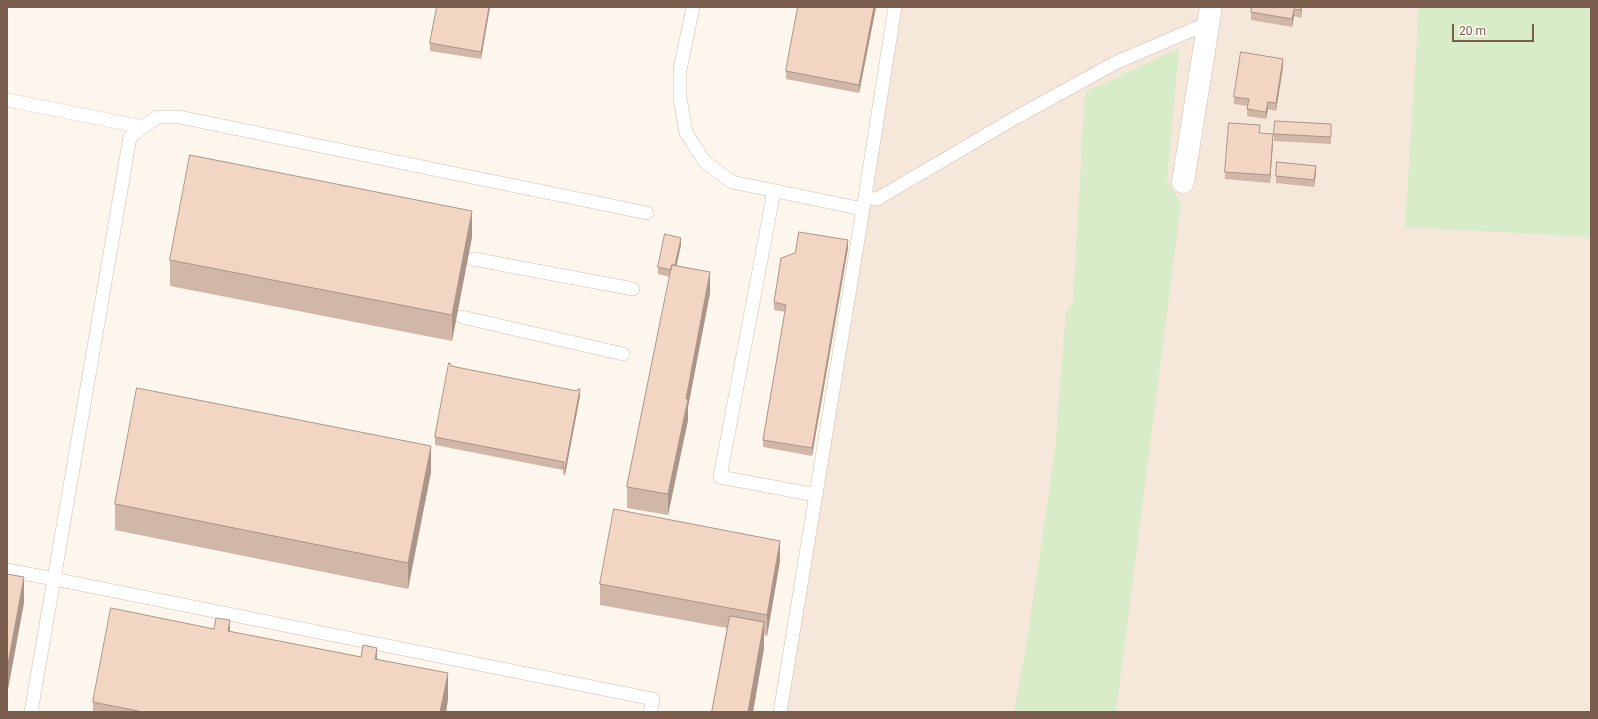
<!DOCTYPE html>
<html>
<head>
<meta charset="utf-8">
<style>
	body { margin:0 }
	#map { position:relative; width:1598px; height:719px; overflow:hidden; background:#fdf6ec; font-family:Roboto,sans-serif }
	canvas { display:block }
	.frame { position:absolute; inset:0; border:8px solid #7a5c4d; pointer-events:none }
	.scale { position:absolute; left:1452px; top:24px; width:82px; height:18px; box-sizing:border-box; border:2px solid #7a5c4d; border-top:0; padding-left:5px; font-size:12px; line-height:14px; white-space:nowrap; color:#7a5c4d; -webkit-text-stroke:3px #fffaf3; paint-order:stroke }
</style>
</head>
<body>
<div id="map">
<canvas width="1598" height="719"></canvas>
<div class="frame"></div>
<div class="scale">20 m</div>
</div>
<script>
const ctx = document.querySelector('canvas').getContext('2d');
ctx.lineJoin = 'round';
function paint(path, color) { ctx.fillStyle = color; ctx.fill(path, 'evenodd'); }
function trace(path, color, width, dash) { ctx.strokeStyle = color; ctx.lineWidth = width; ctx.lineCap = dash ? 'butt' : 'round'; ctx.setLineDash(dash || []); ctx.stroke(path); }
paint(new Path2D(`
	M 898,7 L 1591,7 L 1591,712 L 780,712 Z`), '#f5e8da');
paint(new Path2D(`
	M 1419,7 L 1591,7 L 1591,237 L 1405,227 Z
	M 1179,48 L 1167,181 L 1181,203 L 1116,712 L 1014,712 L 1027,641 L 1055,450 L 1066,312 L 1073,303 L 1085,92 Z`), '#d8ecc9');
const lane = new Path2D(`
	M 693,7 L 680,70 L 680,98 L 686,133 L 705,162 L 732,182 L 863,209
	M 7,100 L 143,127
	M 774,191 L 720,477 L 816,495
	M 865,198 L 877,199 L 1015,118 L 1115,63 L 1208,23
	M 647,213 L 179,117 L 157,117 L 130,137 L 54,579 L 653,699 L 650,712
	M 473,259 L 633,289
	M 462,317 L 623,354
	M 7,570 L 54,579 L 31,712
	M 780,712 L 863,209 L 895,7`);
const street = new Path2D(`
	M 1183,182 L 1211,7`);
trace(lane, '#d1beb0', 14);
trace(street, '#d1beb0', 23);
trace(lane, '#fff', 13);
trace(street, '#fff', 22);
paint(new Path2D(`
	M 437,7 L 490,7 L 481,59 L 430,51 L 430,43 Z
	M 798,7 L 876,7 L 859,93 L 786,79 L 786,71 Z
	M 1302,7 L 1301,18 L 1294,16 L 1292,27 L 1251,20 L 1251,12 Z
	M 1283,67 L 1276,111 L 1268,109 L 1266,119 L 1247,116 L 1247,106 L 1234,104 L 1234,97 Z
	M 1331,124 L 1331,144 L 1274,141 L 1274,134 Z
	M 1260,133 L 1273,141 L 1270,183 L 1225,179 L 1225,172 Z
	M 1316,173 L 1314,187 L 1276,183 L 1276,176 Z
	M 472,237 L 452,341 L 170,286 L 170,260 Z
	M 681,245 L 676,266 L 710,293 L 688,407 L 688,420 L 668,515 L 627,508 L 627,487 L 670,277 L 658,274 L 658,267 Z
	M 848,248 L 812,456 L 763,447 L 763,440 L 785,312 L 774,310 L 774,302 Z
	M 451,366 L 580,396 L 565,475 L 563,475 L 563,470 L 435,445 L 435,437 Z
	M 431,472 L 408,589 L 115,530 L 115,504 Z
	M 780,561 L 767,636 L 764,635 L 764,648 L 753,712 L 712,712 L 727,628 L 600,605 L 600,584 Z
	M 214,629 L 361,657 L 377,659 L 448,699 L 446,712 L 93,712 L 93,702 Z`), '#d1b7a8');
paint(new Path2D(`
	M 489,7 L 490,7 L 481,59 L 481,52 Z
	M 874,7 L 876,7 L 859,93 L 859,85 Z
	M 1301,7 L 1302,7 L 1301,18 Z
	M 1294,9 L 1294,16 L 1292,27 L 1292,19 Z
	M 1283,59 L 1283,67 L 1276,111 L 1276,103 Z
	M 1268,102 L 1268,109 L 1266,119 L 1266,112 Z
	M 1273,134 L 1273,141 L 1270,183 L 1270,175 Z
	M 1316,166 L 1316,173 L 1314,187 L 1314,180 Z
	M 472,211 L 472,237 L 452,341 L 452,315 Z
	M 681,238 L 681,245 L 674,278 L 674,270 Z
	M 848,240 L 848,248 L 812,456 L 812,448 Z
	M 710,272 L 710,293 L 688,407 L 688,420 L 668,515 L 668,494 L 686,399 Z
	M 580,389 L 580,396 L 565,475 L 565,468 Z
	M 431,446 L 431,472 L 408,589 L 408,563 Z
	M 780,541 L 780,561 L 767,636 L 767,615 Z
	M 24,577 L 24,603 L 7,695 L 7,669 Z
	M 230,620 L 230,646 L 228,631 Z
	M 764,622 L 764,648 L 753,712 L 748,712 Z
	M 377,648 L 377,674 L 375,659 Z
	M 448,673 L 448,699 L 446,712 L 440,712 Z`), '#aa9588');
const building = new Path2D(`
	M 437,7 L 489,7 L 481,52 L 430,43 Z
	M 798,7 L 874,7 L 859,85 L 786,71 Z
	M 1252,7 L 1301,7 L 1301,10 L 1294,9 L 1292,19 L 1251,12 Z
	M 1241,52 L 1283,59 L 1276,103 L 1268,102 L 1266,112 L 1247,109 L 1249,99 L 1234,97 Z
	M 1275,121 L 1331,124 L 1331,137 L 1274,134 Z
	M 1229,123 L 1260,125 L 1259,133 L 1273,134 L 1270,175 L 1225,172 Z
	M 190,155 L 472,211 L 452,315 L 170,260 Z
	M 1277,162 L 1316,166 L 1314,180 L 1276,176 Z
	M 799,232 L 848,240 L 812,448 L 763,440 L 786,305 L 774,302 L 781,258 L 795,253 Z
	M 665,234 L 681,238 L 675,265 L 672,265 L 671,270 L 658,267 Z
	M 672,265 L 710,272 L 686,399 L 688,399 L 668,494 L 627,487 Z
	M 449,363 L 451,364 L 451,366 L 577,391 L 578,389 L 580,389 L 565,468 L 563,468 L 564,462 L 435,437 Z
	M 137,388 L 431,446 L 408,563 L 115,504 Z
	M 614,509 L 780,541 L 767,615 L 600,584 Z
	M 7,574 L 24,577 L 7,669 Z
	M 111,608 L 214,629 L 216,618 L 230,620 L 228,631 L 361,657 L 363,645 L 377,648 L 375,659 L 448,673 L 440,712 L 143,712 L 93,702 Z
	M 730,616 L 764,622 L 748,712 L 712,712 Z`);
paint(building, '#f3d5c3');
trace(building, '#aa9588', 1);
</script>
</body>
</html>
